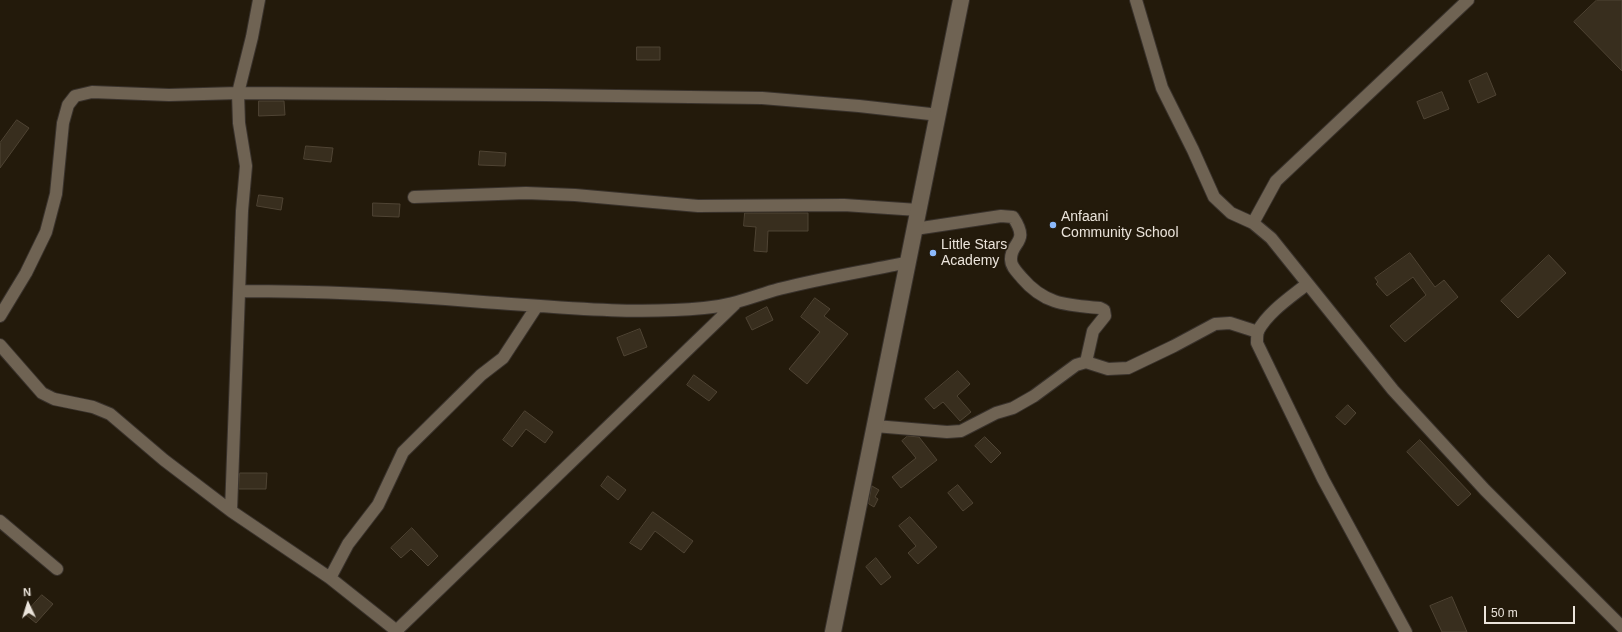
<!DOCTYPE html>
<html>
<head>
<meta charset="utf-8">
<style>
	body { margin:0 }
	#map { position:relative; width:1622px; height:632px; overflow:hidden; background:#231a0b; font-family:Helvetica,sans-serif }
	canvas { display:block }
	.north { position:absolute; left:8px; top:584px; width:40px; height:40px; -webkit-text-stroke:3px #231a0b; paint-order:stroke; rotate:356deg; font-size:11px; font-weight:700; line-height:16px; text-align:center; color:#ebe4db }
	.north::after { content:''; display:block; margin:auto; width:14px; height:18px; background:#ebe4db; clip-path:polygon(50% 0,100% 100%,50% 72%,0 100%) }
	.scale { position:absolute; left:1484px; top:606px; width:91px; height:18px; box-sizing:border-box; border:2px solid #ebe4db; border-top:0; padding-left:5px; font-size:12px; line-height:14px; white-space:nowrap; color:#ebe4db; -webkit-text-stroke:3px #231a0b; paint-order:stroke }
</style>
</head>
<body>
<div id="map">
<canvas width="1622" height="632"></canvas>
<div class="north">N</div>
<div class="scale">50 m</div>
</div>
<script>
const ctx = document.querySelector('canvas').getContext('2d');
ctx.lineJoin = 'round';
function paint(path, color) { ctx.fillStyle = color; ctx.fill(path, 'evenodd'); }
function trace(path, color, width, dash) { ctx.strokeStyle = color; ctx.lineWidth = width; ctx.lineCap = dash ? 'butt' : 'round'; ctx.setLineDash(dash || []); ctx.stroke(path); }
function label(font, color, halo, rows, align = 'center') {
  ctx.font = font + ' Helvetica,sans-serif'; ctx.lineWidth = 3.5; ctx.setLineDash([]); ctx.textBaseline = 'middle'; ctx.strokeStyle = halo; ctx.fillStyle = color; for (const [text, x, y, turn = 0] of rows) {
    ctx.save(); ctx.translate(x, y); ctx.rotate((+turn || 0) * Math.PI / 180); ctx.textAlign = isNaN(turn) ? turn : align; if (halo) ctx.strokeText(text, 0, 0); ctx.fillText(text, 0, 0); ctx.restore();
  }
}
const building = new Path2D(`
	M 1597,0 L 1622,0 L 1622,71 L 1574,22 Z
	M 637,47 L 660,47 L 660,60 L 637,60 Z
	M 1487,73 L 1496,95 L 1478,103 L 1469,81 Z
	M 1442,92 L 1449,109 L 1424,119 L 1417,102 Z
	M 259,101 L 284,101 L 285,115 L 259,116 Z
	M 17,120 L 29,128 L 0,168 L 0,143 Z
	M 306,146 L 333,148 L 331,162 L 304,159 Z
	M 480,151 L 506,153 L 505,166 L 479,165 Z
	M 259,195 L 283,198 L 281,210 L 257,206 Z
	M 373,203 L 400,204 L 399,217 L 373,216 Z
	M 745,213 L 808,213 L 808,231 L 768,231 L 767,252 L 754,251 L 756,227 L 744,226 Z
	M 1410,253 L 1435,287 L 1444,280 L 1458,297 L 1405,342 L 1390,326 L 1426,295 L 1413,277 L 1387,296 L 1376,284 L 1378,282 L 1375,278 Z
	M 1549,255 L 1566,273 L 1518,318 L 1501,301 Z
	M 815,298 L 830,309 L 824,316 L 848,334 L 807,384 L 789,369 L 820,332 L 801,317 Z
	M 767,307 L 773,320 L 752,330 L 746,318 Z
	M 640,329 L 647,347 L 624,356 L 617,338 Z
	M 958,371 L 970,384 L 957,396 L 971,412 L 960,421 L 943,402 L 934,409 L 925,399 Z
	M 694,375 L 717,392 L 709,401 L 687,385 Z
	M 1348,405 L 1356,413 L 1345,425 L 1336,417 Z
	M 525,411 L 553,432 L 545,443 L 526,429 L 512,447 L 503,440 Z
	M 908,436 L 919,437 L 937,460 L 901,488 L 892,477 L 916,458 L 902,441 Z
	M 985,437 L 1001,453 L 991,463 L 975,446 Z
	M 1420,440 L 1471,494 L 1458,506 L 1407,452 Z
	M 240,473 L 267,473 L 266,489 L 239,489 Z
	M 608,476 L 626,490 L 618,500 L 601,486 Z
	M 958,485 L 973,503 L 963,511 L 948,493 Z
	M 872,486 L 879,490 L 875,497 L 878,499 L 874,507 L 869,504 Z
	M 653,512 L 693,541 L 684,553 L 655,531 L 641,550 L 630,543 Z
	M 910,517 L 937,547 L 918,564 L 908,553 L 916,546 L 899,526 Z
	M 412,528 L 438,556 L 428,566 L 411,549 L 401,558 L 391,548 Z
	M 876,558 L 891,577 L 881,585 L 866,567 Z
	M 42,595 L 53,604 L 36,623 L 25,614 Z
	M 1452,597 L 1467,632 L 1442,632 L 1430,606 Z`);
paint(building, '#382e1e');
trace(building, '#4f4434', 1);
const minor = new Path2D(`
	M 1136,0 L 1162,88 L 1193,150 L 1214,197 L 1231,213 L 1253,223
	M 1468,0 L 1276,181 L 1253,223 L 1271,238 L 1393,390 L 1485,490 L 1622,627
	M 414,197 L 526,193 L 575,195 L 698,206 L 844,205 L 918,210
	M 915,229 L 1001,216 L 1013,217 C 1031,244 1010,241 1011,260 C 1011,267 1018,273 1022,278 C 1045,305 1067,305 1100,308 L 1104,310 L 1105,316 L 1093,331 L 1086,362
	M 1307,284 C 1291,297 1268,312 1258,331 C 1257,334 1257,339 1257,343 L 1323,479 L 1406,632
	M 239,291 C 320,291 402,295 483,302 C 556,307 631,315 704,308 C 731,306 754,296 779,289 C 822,278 866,271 909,262
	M 0,316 L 26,273 L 46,232 L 56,194 L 63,123 L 68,105 L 75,96 L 92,92 L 169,95 L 238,93 L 545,95 L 762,98 L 859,106 L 939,115
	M 0,345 L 42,393 L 54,399 L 93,407 L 110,414 L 164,460 L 231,511 L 330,578 L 398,632
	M 875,426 L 947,432 L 961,431 L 996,413 L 1013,408 L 1034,396 L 1076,365 L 1086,362 L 1108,369 L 1128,368 L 1174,346 L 1215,324 L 1230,323 L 1258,332
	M 231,511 L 242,211 L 246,166 L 239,123 L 238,93 L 252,37 L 259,0
	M 0,521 L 57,569
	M 330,578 L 348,544 L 378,505 L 403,452 L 481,375 L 503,358 L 537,306
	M 395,632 L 735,304`);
const tertiary = new Path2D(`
	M 833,632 L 961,0`);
trace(minor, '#39322c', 14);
trace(tertiary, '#39322c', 18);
trace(minor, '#6f6353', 12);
trace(tertiary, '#6f6353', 16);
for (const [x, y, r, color] of [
	[1053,225,4,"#8bb9fc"],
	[933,253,4,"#8bb9fc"]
]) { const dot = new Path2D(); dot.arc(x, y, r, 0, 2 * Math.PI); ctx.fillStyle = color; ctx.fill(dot); trace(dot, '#231a0b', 1.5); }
label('14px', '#ebe4db', '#231a0b', [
	["Anfaani",1061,217],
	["Community School",1061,233],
	["Little Stars",941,245],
	["Academy",941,261]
], 'left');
</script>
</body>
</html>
